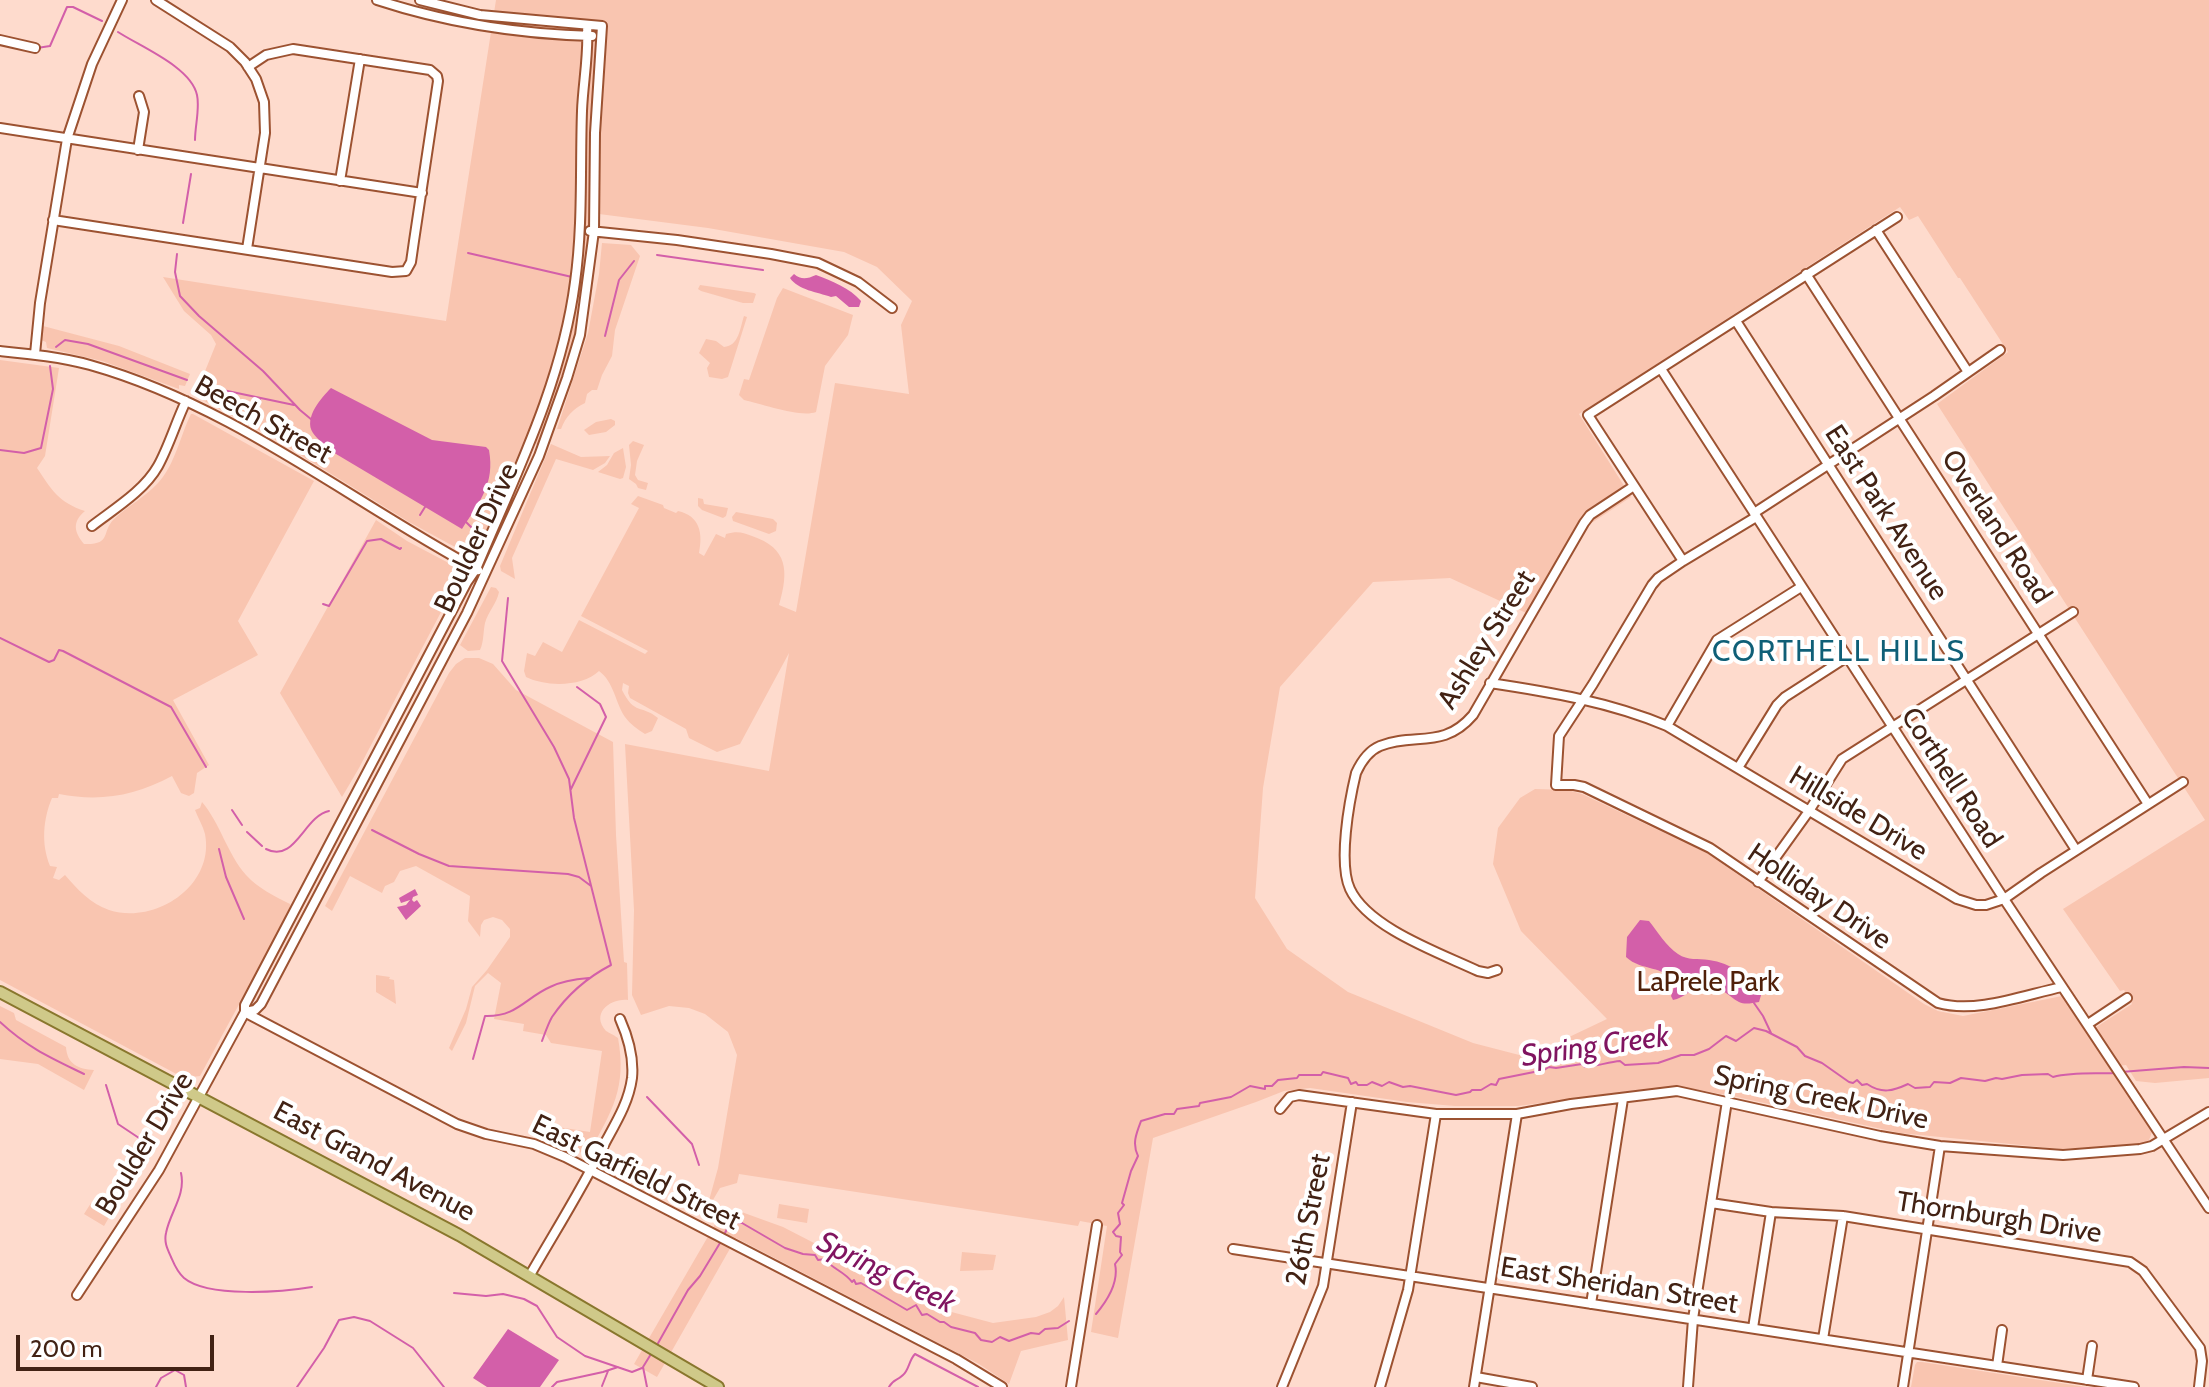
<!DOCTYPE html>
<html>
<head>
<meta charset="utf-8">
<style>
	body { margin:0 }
	#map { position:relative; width:2209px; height:1387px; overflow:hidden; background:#fedbcd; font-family:Cabin,sans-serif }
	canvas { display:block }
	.scale { position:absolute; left:16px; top:1335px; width:198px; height:36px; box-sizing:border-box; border:4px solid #422214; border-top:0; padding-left:10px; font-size:24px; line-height:28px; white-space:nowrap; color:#422214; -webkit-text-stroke:6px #fff; paint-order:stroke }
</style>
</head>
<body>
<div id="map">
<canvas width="2209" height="1387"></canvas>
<div class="scale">200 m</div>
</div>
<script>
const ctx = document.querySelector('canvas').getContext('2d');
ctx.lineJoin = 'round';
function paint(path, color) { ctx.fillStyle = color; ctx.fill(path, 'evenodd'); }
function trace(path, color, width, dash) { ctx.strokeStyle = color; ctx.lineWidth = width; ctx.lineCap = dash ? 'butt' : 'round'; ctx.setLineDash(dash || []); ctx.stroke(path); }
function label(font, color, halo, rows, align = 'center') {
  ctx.font = font + ' Cabin,sans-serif'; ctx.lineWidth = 8; ctx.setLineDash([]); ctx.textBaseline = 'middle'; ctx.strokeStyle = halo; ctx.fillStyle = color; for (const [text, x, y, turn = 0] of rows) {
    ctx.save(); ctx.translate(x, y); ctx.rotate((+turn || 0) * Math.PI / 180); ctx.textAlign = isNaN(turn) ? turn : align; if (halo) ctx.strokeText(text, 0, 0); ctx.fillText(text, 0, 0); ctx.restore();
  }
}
paint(new Path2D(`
	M 496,0 L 2209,0 L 2209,1078 L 2155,1083 L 2136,1081 L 2126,1065 L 2110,1067 L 2152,1132 L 2148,1143 L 2142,1144 L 2061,1149 L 1900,1133 L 1737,1097 L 1688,1088 L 1665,1087 L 1518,1106 L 1455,1106 L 1407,1102 L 1310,1088 L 1284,1091 L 1256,1102 L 1153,1138 L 1118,1338 L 1091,1332 L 1107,1226 L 1080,1221 L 1078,1226 L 739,1174 L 737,1183 L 720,1188 L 710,1205 L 708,1204 L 718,1168 L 737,1055 L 728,1032 L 705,1014 L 689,1008 L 669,1006 L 641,1015 L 632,995 L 634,910 L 625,744 L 769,771 L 789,653 L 740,744 L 717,752 L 689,738 L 686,729 L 630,698 L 628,693 L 629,686 L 623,683 L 622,690 C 635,716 641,704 658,718 L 652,731 L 645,734 C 637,729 630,724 625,717 C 615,702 614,682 599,671 C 583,687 546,687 526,677 L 524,671 L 527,653 L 535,656 L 543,642 L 562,652 L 579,620 L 645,654 L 648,651 L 581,616 L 639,508 L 631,504 L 638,496 L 663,505 L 664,508 L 676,513 L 678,511 C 700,516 703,533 699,553 L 704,556 L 716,534 L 725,538 L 726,534 C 737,531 742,532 752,536 C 788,548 789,571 779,605 L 796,612 L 835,383 L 909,394 L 901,325 L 912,301 L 877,267 L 844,252 L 708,228 L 599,214 C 596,253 594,292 585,330 C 576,370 561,409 546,447 L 524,441 L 476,554 L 468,554 L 409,522 L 268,435 L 195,396 L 216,344 L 211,335 L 184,311 L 163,277 L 446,321 ZM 1900,207 L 1909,220 L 1918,216 L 1958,278 L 1960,278 L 2008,352 L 1937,404 L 2205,820 L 2063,909 L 2120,991 L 2124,990 L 2132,1004 L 2087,1033 L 2062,996 L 1963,1016 L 1938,1011 L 1924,1004 L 1707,853 L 1582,794 L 1568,790 L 1535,789 L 1520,798 L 1498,828 L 1493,864 L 1521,931 L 1607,1019 L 1527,1057 L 1473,1043 L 1348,992 L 1287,949 L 1255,898 L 1263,788 L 1280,687 L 1373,582 L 1450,578 L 1535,617 L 1590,524 L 1631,497 L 1579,414 Z
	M 602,243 L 631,245 L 640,256 L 615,330 L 612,356 L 602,375 L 597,390 L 592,390 L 587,394 L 585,403 C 573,409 566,416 561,429 L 557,429 L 588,333 L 599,274 Z
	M 700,285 L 754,293 L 756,294 L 753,303 L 743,303 L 701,291 L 698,289 Z
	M 783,288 L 853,315 L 848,335 L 825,366 L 816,412 C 801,418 762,404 744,400 L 739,395 L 744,379 L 749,380 L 777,298 Z
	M 744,316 L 747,317 L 728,377 L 722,379 L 709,377 L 707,368 L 710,363 L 699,353 L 706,339 L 716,341 L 724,347 C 739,346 740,328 744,316 Z
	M 43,326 L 119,346 L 190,374 L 185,386 L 179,385 L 179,389 L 102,361 L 47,348 L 46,342 L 41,340 Z
	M 0,360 L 59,368 L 45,456 L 37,468 C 51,489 59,503 85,511 C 72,522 74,532 84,544 C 112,545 101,532 114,519 C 128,506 145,497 158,483 C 175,465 180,436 191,414 L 193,414 L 314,481 L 238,621 L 258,655 L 173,700 L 209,765 L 197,773 L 194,793 L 189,796 L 181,793 L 172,776 C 135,796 100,802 59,794 L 58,798 L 52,798 C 43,819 41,844 50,866 L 57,867 L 53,878 L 59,880 L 65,875 C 77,889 91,904 109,910 C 155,925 215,886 205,834 C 203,826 198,818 195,810 L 200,808 L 202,802 C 220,823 227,853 246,875 C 258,888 274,896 290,904 L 291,909 L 200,1076 L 184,1078 L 0,980 Z
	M 611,419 L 615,421 L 615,425 L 606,432 L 589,435 L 584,430 L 596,422 Z
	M 633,441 L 644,445 L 637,461 L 635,475 L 638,480 L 648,483 L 646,490 L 638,488 L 636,484 L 629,479 L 631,465 L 629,445 Z
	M 551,444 L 581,457 L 610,456 L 605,463 L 593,470 L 556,459 L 512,558 L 515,579 L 501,571 L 500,566 Z
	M 623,448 L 626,467 L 623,478 L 620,479 L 598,472 L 607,465 L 614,453 Z
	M 698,498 L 703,499 L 704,504 L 728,508 L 726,516 L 723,518 L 702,510 L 698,506 Z
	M 736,512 L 773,519 L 777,523 L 776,531 L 769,534 L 733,521 L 732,517 Z
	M 376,520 L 407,541 L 460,569 L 458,574 L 460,576 L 359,768 L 342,797 L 280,693 Z
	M 491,587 L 496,588 L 499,592 C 497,603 488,612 485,623 C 483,632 484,641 480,650 L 468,651 L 460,645 Z
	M 465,658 L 479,658 L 493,664 L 516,690 L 613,742 L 616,835 L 624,962 L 627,963 L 628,1000 C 611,998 590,1013 606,1031 C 608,1032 617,1037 618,1038 C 627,1088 612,1111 589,1153 L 584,1154 L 544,1135 L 545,1125 L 590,1132 L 602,1051 L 551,1043 L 546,1035 L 523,1031 L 524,1024 L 494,1019 L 501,983 L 488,973 L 475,986 L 466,1023 L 452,1051 L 449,1048 L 466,1009 L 472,987 L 487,970 L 510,937 L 510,929 L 502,920 L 493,917 L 484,920 L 481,925 L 480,937 L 468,921 L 470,896 L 416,866 L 400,871 L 394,882 L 385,886 L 382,893 L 350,876 L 332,911 L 325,906 L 449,673 L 456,664 Z
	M 376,975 L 390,977 L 389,979 L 394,980 L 396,1004 L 376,992 Z
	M 0,1006 L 14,1013 L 16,1020 L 66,1047 C 67,1064 78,1069 94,1070 L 84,1090 L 38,1064 L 0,1059 Z
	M 91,1203 L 111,1214 L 104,1226 L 84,1214 Z
	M 779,1204 L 809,1209 L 807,1223 L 777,1218 Z
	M 736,1210 L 783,1227 L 944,1310 L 993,1323 L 1036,1317 L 1050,1312 L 1058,1306 L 1064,1297 L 1068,1340 L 1021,1351 L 1009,1384 L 979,1364 L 736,1238 L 657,1377 L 634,1364 L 717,1221 L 727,1212 Z
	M 962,1252 L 996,1255 L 993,1270 L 960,1271 Z
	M 1917,1362 L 1922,1362 L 2086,1387 L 1911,1387 L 1915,1365 Z`), '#f9c5b0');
paint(new Path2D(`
	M 794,274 C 801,280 807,279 816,275 C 832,281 850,288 861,301 L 859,307 L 849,307 L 836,296 L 831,297 C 817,292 798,290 790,278 Z
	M 331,388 L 432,440 L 486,447 L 489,450 C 495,484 480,501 462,529 L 331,451 C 325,445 317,439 313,433 C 303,418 322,397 331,388 Z
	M 415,889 L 418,895 L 413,897 L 412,900 L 414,902 L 417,900 L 421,906 L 406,920 L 397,907 L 406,905 L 410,900 L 401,903 L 399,898 Z
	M 1640,920 L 1649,921 C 1658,932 1666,946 1678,954 C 1688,961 1698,958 1709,960 C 1731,963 1748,976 1762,992 L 1759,1002 C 1752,1003 1745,1005 1739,1002 C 1727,996 1719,983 1703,986 C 1692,988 1684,998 1673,1000 L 1671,996 L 1675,984 C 1664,964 1642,972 1626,957 L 1627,937 Z
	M 508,1329 L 559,1360 L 540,1387 L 487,1387 L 473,1378 Z`), '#d35fa9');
trace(new Path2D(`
	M 118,32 C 141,47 191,67 197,95 C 200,108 195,126 195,140
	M 37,48 L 50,46 L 67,7 L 73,7 L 102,21
	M 183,223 L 191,174
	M 468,253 L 572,277
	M 177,254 L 175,272 L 180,296 L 199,316 L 263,371 L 300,410 L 312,420
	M 657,255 L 763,270
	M 605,336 L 619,280 L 634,261
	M 56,347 L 65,340 L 88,344 L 187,380
	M 199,385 L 294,405
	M 250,420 L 260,400
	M 0,450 L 24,453 L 41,448 L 53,389 L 50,366
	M 420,515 L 425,507
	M 466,522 L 471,527
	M 508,598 L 502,661 L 554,747 L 569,779 L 574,818 L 611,965 C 588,977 567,995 552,1017 C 548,1024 545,1033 542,1041
	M 323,604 L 329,606 L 367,541 L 381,539 L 400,549 L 401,548
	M 0,638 L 49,662 L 54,660 L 59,650 L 63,651 L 171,707 L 206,767
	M 571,789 L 606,717 L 600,704 L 577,687
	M 232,810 L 242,825
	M 372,830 L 419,854 L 449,866 L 568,874 L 579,877 L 591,886
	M 247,832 L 262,846
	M 219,849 L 226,877 L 244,919
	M 266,849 C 295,864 304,816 329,811
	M 1754,1003 L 1763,1016 L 1771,1033
	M 0,1022 C 28,1048 51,1058 84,1074
	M 473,1059 L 485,1016 C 517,1017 525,998 550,987 C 562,981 576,979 589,978
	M 2121,1072 L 2184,1067 L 2209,1068
	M 106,1085 L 118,1124 L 139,1138 L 140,1147
	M 647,1097 L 692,1144 L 699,1165
	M 181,1173 C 186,1195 170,1212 166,1233 C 164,1242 167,1248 171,1257 C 174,1264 177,1272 184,1278 C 208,1298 282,1292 312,1287
	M 721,1222 L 728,1227
	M 723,1237 L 728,1227 L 736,1222 L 742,1223 L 785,1248 L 803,1254 L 815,1255 L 818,1260 L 825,1259 C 832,1269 844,1271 852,1282 L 854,1280 L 856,1284 L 861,1283 L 907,1310 L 916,1305 L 922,1315 L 927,1314 L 940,1322 L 944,1322 L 951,1327 L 975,1333 L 981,1340 L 992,1342 L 1000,1337 L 1009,1341 L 1031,1333 L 1039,1334 L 1045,1329 L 1058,1328 L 1069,1321
	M 454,1293 L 486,1296 L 503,1294 L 524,1299 L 537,1306 L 557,1337 L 585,1356 L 632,1372 L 642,1368
	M 1096,1314 C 1107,1301 1119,1282 1115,1264 L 1122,1255 L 1120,1252 L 1121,1237 L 1116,1236 L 1113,1232 L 1120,1224 L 1118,1213 L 1124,1205 L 1122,1203 L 1131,1171 L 1138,1156 C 1132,1144 1136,1134 1141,1121 L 1165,1114 L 1174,1114 L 1177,1109 L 1199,1106 L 1200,1103 L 1231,1097 L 1250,1086 L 1265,1089 L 1265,1086 L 1272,1086 L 1278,1080 L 1297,1078 L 1299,1075 L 1321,1075 L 1323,1072 L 1348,1078 L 1351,1084 L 1356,1082 L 1358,1085 L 1367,1085 L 1372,1082 L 1382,1086 L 1389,1082 L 1403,1087 L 1410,1086 L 1456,1095 L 1470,1092 L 1472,1090 L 1481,1090 L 1491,1084 L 1496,1085 L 1499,1079 L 1544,1070 L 1549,1067 L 1556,1068 L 1582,1064 L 1585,1067 C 1597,1066 1609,1062 1620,1061 L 1625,1065 L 1658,1063 L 1681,1055 L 1694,1055 L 1709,1049 L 1726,1036 L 1736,1041 L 1754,1028 L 1766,1031 L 1797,1047 L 1805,1056 L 1822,1063 L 1849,1082 L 1853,1083 L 1857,1080 L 1862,1085 L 1867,1084 C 1882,1094 1893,1091 1908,1084 L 1915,1088 L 1930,1087 L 1934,1082 L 1950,1083 L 1961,1078 L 1985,1081 L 1996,1078 L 2002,1079 L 2022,1075 L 2048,1074 L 2053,1077 C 2073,1072 2093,1074 2115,1073
	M 657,1345 L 688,1290 L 700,1276 L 720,1243
	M 602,1386 L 608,1371
	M 156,1387 L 161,1378 L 175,1370 L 184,1375 L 186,1387
	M 297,1387 L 324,1348 L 339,1320 L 354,1317 L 370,1321 L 413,1348 L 444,1387
	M 552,1387 L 557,1382 L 603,1372 L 618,1367
	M 647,1387 L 643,1367 L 651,1354
	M 889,1387 C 893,1379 897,1381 903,1375 C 909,1370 909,1360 915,1354 L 978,1387`), '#d35fa9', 2);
const minor = new Path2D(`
	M 156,0 L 230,47 L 245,62 L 256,79 L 264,102 L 265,133 L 247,249
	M 377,0 C 447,23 519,34 592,36
	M 0,40 L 35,48
	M 0,128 L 422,193
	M 138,150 L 144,112 L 139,96
	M 340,181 L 360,59
	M 53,220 L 392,272 L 406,271 L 411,262 L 414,241 L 438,81 L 437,76 L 430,70 L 293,49 L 266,55 L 248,67
	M 1876,230 L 1968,372
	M 590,231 L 677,240 L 771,254 L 818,263 L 858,282 L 892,308
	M 1806,274 L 2148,804
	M 1736,321 L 2076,850
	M 0,351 C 30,354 61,357 90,365 C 232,405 350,501 478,570
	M 35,354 L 40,303 L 67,139 L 92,64 L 122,0
	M 1661,369 L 2004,899 L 2209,1208
	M 1754,513 L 1934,396 L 2000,350
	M 1756,517 L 1683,561 L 1658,578 L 1652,585 L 1593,684 L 1559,736 L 1556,785 L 1574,785 L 1584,787 L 1710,848 L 1938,1003 C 1976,1014 2024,995 2062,987
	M 92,526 C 114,509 144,491 158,466 C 169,446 176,422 186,401
	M 1683,561 L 1588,415 L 1897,217
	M 1490,683 C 1550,692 1610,702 1667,726 L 1957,899 L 1976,905 L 1986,905 L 2004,899 L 2041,873 L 2183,782
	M 1667,726 L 1717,640 L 1801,587
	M 1738,768 L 1777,705 L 1785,697 L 1847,657
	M 1758,882 L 1809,811 L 1842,759 L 2073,612
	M 1497,970 L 1488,973 L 1478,971 C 1440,953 1368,928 1350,889 C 1338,863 1349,802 1356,773 C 1361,762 1368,751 1380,746 C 1415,732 1443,750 1473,715 L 1584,523 L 1590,515 L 1634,486
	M 245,1012 L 255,1010 L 261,1004 L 467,613 L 539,456 L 567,378 L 580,335 L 594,231 L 595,133 L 602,26 L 480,15 L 420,0
	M 246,1013 L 457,1124 L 486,1134 L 534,1144 L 565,1157 L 956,1359 L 1002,1387
	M 2088,1024 L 2127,998
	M 1280,1109 L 1290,1097 L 1299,1095 L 1436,1114 L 1517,1114 L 1571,1104 L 1677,1091 L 1880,1136 L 1940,1146 L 2063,1155 L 2140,1149 L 2152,1146 L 2209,1112
	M 1711,1203 L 1771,1212 L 1843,1216 L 2130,1262 L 2143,1271 L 2200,1348 L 2202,1361 L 2199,1387
	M 1233,1249 L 2134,1387
	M 530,1275 C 556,1230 583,1187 606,1141 C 617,1121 629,1101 632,1078 C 634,1058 628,1037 620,1019
	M 77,1295 L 159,1170 L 245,1012 L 245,1005 L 467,582 L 476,569 C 515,476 562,383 575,282 C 583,225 580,168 582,111 C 583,83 589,54 587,26
	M 1591,1304 L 1623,1099
	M 1753,1328 L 1771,1212
	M 1823,1339 L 1843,1216
	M 1997,1366 L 2002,1330
	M 1476,1377 L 1532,1387
	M 2087,1380 L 2092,1346
	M 1071,1387 L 1097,1225
	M 1282,1387 L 1323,1286 L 1352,1102
	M 1380,1387 L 1408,1290 L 1436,1114
	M 1474,1387 L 1517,1114
	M 1688,1387 L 1693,1319 L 1727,1101
	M 1903,1387 L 1940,1146`);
const major = new Path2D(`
	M 0,992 L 459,1235 L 718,1387`);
trace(minor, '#9c5231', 12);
trace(major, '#89772d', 14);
trace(minor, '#fff', 8);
trace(major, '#cfc989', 10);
label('28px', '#422214', '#fff', [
	["Beech Street",263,420,29],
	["East Park Avenue",1886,513,57],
	["Overland Road",1996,527,57],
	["Boulder Drive",477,538,-65],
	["Ashley Street",1487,640,-58],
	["Corthell Road",1951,778,57],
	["Hillside Drive",1858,814,31],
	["Holliday Drive",1819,897,34],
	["Spring Creek Drive",1821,1098,12],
	["Boulder Drive",145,1144,-59],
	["East Grand Avenue",374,1162,28],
	["East Garfield Street",636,1173,26],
	["Thornburgh Drive",1999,1218,9],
	["26th Street",1309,1220,-79],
	["East Sheridan Street",1619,1286,9]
]);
label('28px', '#502009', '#fff', [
	["LaPrele Park",1708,983]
]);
ctx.letterSpacing = '2px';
label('30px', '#0f5f77', '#fff', [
	["CORTHELL HILLS",1839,652]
]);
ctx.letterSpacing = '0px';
label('italic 30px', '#801460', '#fff', [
	["Spring Creek",1595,1047,-8],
	["Spring Creek",886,1273,26]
]);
</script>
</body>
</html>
